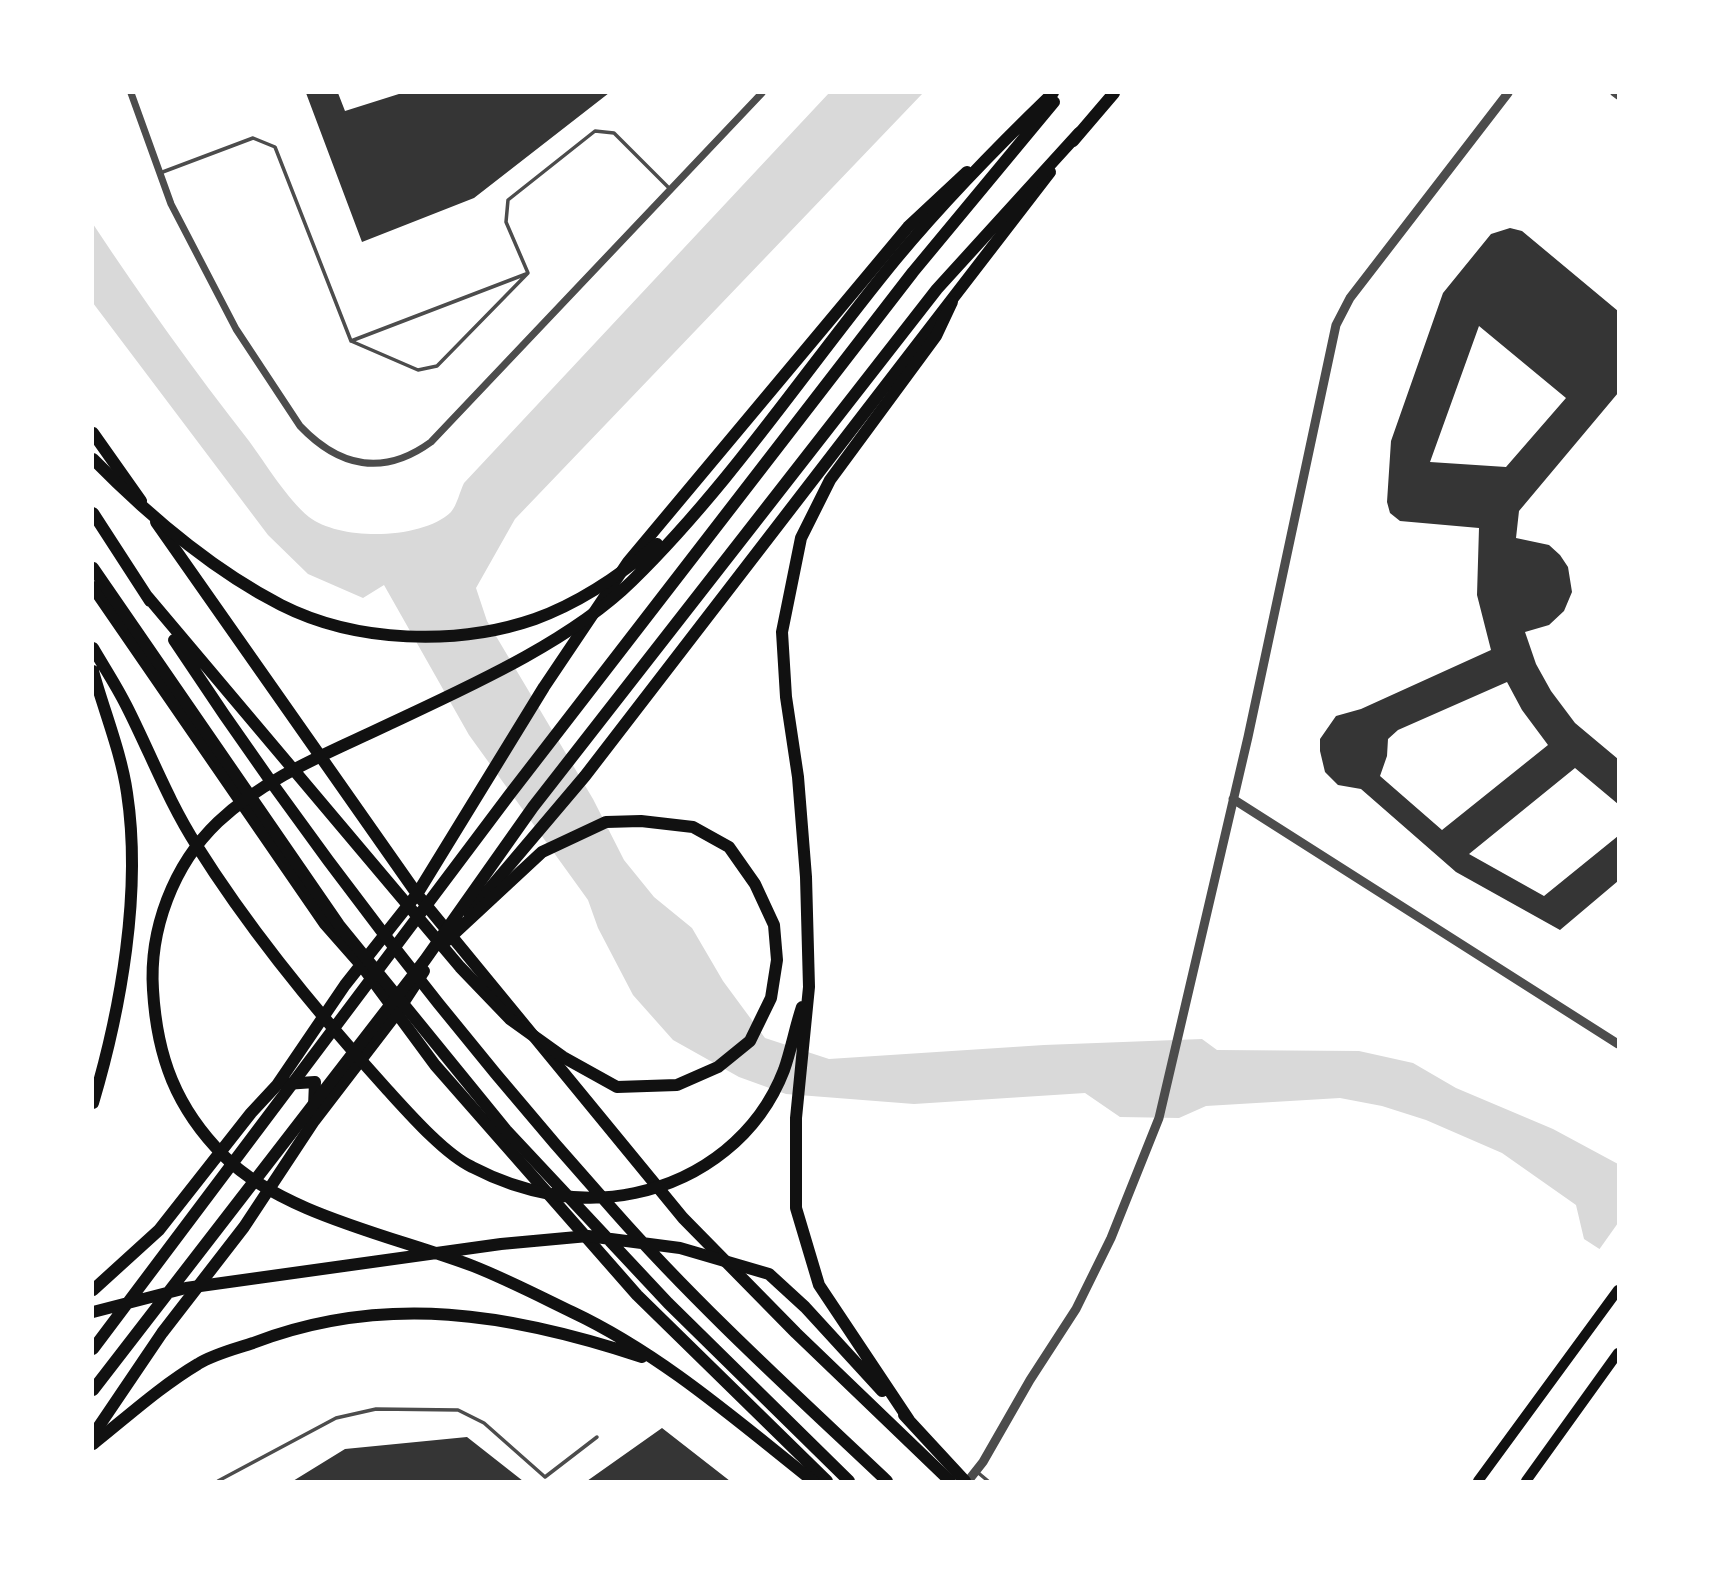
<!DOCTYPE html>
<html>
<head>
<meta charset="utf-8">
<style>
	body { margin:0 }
	#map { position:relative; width:1711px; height:1574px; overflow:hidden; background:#fff; font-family:"Source Serif 4",serif }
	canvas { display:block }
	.frame { position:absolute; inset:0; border:94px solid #fff; pointer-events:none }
</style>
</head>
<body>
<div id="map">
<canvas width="1711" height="1574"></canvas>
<div class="frame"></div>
</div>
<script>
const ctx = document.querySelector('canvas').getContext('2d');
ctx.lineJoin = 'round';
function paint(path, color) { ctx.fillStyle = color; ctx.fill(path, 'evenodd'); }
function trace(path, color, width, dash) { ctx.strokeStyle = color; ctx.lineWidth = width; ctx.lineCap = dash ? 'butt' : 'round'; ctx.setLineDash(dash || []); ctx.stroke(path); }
paint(new Path2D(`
	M 829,93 L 923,93 L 515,519 L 476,588 L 487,621 L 593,799 L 624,860 L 654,897 L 692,928 L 723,981 L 765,1038 L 829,1059 L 1044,1045 L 1202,1039 L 1217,1050 L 1359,1051 L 1413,1063 L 1456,1088 L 1553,1129 L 1618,1164 L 1618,1261 L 1584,1239 L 1576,1205 L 1502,1153 L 1426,1120 L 1382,1106 L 1340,1098 L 1206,1106 L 1179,1118 L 1120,1117 L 1085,1093 L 914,1104 L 786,1094 L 739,1077 L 673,1040 L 633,995 L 598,928 L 588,900 L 469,735 L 384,585 L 363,598 L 308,574 L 268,535 L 93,303 L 93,224 C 142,298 194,371 249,441 C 266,464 287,499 309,517 C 340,541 422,540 451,512 C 457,505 460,491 464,483 Z`), '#d9d9d9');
paint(new Path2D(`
	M 1618,1223 L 1618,1264 L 1596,1254 Z`), '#fff');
paint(new Path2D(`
	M 306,93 L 338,93 L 345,111 L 402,93 L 609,93 L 474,198 L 362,242 Z
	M 1510,228 L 1522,231 L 1618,311 L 1618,393 L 1519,511 L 1516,538 L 1549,545 L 1560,555 L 1568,567 L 1572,592 L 1564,611 L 1549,625 L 1525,632 L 1536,664 L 1551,691 L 1575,723 L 1618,759 L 1618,804 L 1575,768 L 1469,854 L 1544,896 L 1618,836 L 1618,881 L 1560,930 L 1456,872 L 1361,789 L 1338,785 L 1325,772 L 1320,751 L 1320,739 L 1336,716 L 1361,709 L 1491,650 L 1477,595 L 1479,528 L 1400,521 L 1390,513 L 1387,502 L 1391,441 L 1443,293 L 1491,234 ZM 1479,326 L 1566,398 L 1506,467 L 1430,462 ZM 1507,682 L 1522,710 L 1548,745 L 1442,830 L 1380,776 L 1387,756 L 1388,739 L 1398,730 Z
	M 662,1428 L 730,1481 L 587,1481 Z
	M 467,1437 L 523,1481 L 293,1481 L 345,1449 Z`), '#353535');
trace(new Path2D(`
	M 160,173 L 253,138 L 275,147 L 351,341 L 418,370 L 437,366 L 528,273 L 506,222 L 508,200 L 595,131 L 614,133 L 670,189
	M 351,341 L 526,274
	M 976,1471 L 988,1481
	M 218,1481 L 336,1418 L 376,1409 L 458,1410 L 484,1423 L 545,1477 L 597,1437`), '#4c4c4c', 3.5);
trace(new Path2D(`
	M 131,93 L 171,204 L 236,329 L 300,426 C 339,467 383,477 431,442 L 762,93
	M 1614,93 L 1618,96`), '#4c4c4c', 7);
trace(new Path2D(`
	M 1233,799 L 1618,1044
	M 968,1481 L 983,1462 L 1030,1380 L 1076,1309 L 1111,1238 L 1159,1118 L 1248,737 L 1336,325 L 1350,298 L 1508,93`), '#4c4c4c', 9);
trace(new Path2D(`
	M 1478,1481 L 1618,1290
	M 1526,1481 L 1618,1353`), '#111', 10);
trace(new Path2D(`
	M 1073,141 L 1114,93
	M 93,433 L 141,501
	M 156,522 L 417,894 L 683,1218 L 796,1333 L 950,1481
	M 93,587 L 325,924 L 362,966 L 435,1065 L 637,1295 L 827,1481
	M 469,913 L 585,776 L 1050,172
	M 285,1084 L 315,1082 L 314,1107
	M 93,1290 L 159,1230 L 251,1113 L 277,1085 L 345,985 L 417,894 L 544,687 L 628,562 L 908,227 L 967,172
	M 93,1435 L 162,1333 L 244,1227 L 314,1121 L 396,1014 L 424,971`), '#111', 12);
trace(new Path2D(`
	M 93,459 C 148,515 211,569 281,605 C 356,643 457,646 535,619 C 579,603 623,573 657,544
	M 93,513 L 150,601
	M 93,568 L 339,925 L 506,1130 L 668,1303 L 849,1481
	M 147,596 L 460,967 L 510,1019 L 563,1057 L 617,1087 L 677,1085 L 718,1067 L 750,1041 L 771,998 L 777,960 L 774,925 L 755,884 L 729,847 L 693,827 L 641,821 L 606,822 L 542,852 L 444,943
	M 174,640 C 307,842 454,1032 615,1212 C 699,1307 795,1394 887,1481
	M 93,648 C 104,667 116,685 126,705 C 150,752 168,801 197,846 C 251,932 316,1011 384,1086 C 406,1110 443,1153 472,1167 C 522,1193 579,1205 635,1193 C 702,1179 759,1135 784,1070 C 791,1050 795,1028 802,1007
	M 93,671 C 104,711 121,752 127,793 C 142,891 121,1009 93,1103
	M 93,1312 L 186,1288 L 501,1244 L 588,1236 L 680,1248 L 769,1274 L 805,1307 L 882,1391
	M 93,1349 L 510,794 L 913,272 L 1054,102
	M 93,1390 L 425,960 L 533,807 L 937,289 L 1079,133
	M 904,1415 L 965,1481
	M 909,1420 L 819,1285 L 796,1208 L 796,1118 L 809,987 L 806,877 L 798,777 L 786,697 L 782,632 L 801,538 L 830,480 L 936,336 L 952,302
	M 93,1444 C 127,1417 161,1386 198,1364 C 214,1354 235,1349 253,1343 C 386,1292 512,1314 642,1357
	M 813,1481 C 736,1420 661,1354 572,1312 C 539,1296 506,1279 473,1266 C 397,1237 281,1214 224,1156 C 176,1108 157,1057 153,990 C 149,930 173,865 218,822 C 260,782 316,758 368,734 C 452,694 566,646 632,581 C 731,484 808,366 896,259 C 945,200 998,146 1053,93`), '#111', 12);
</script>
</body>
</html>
